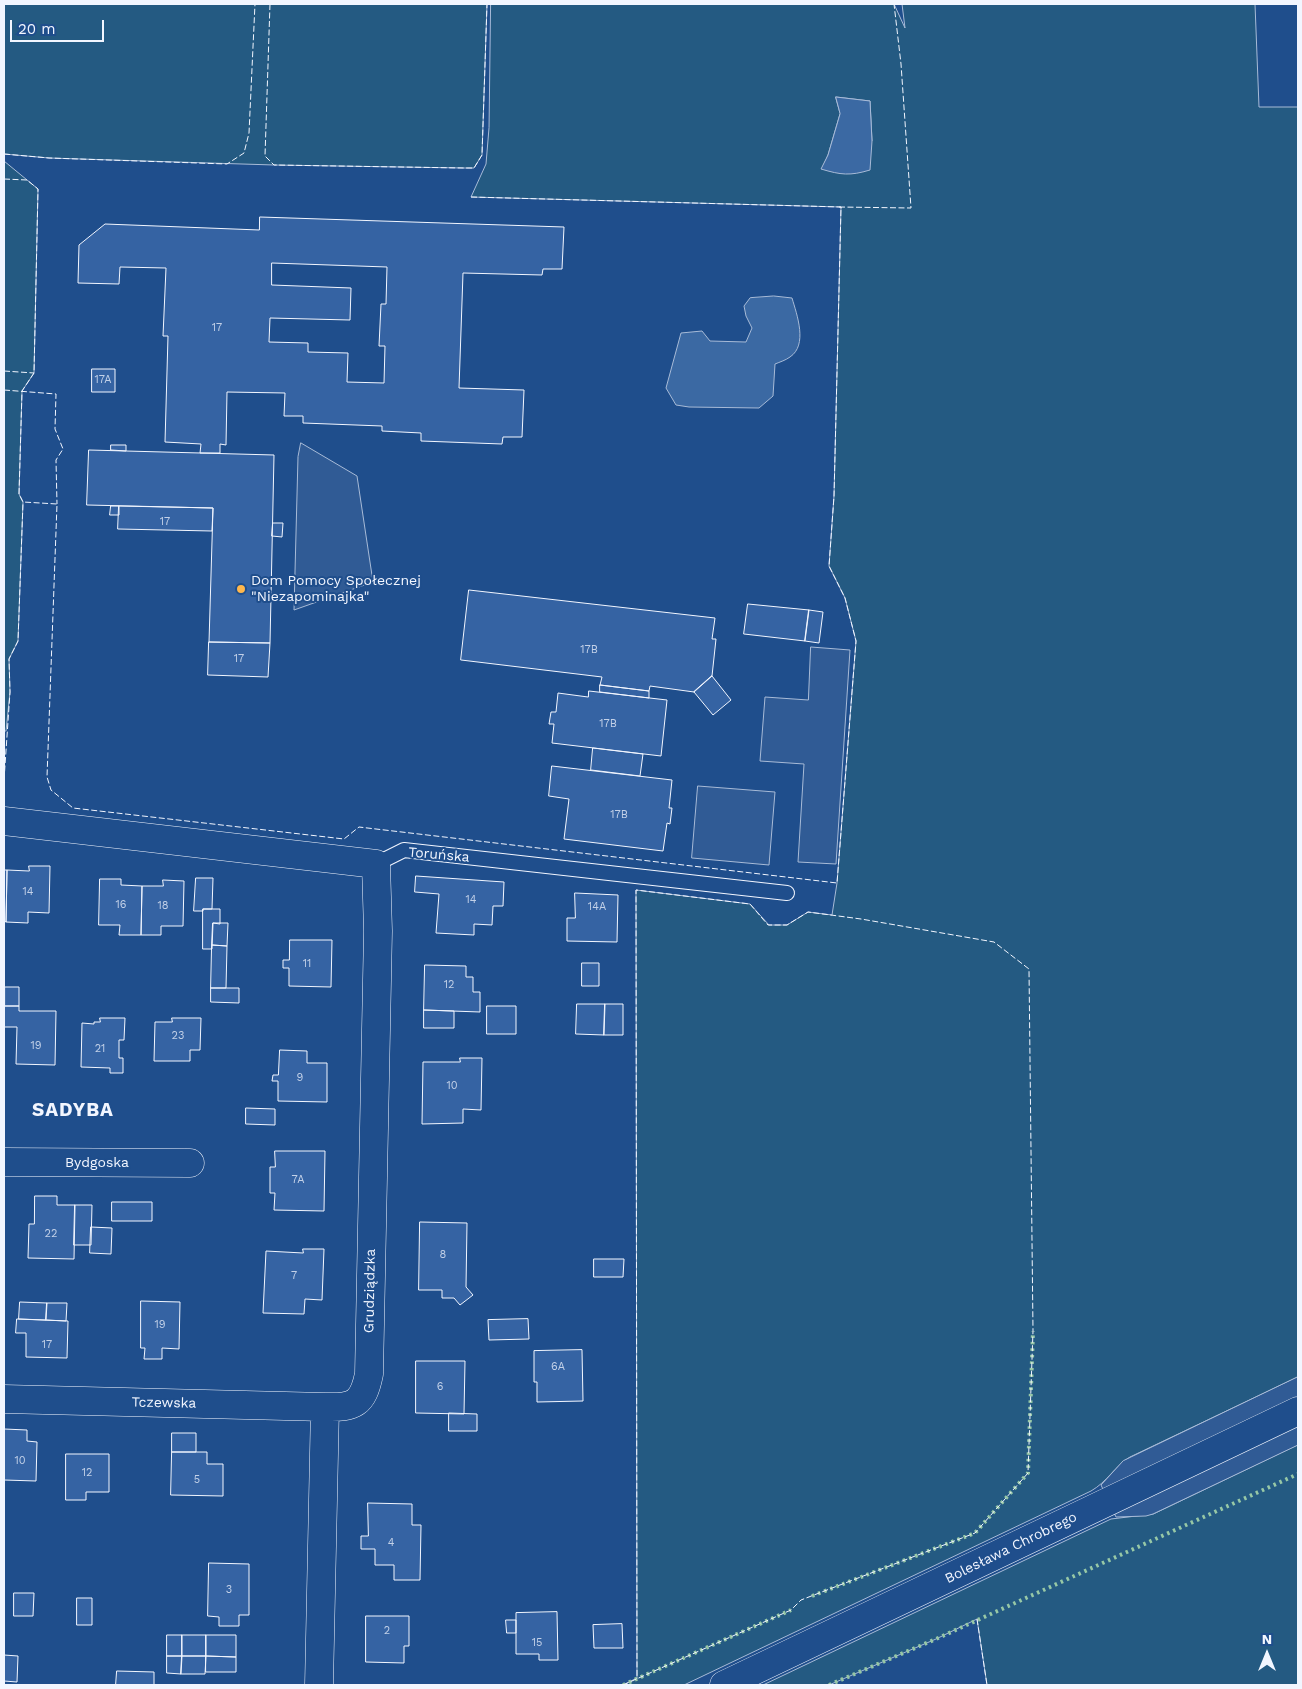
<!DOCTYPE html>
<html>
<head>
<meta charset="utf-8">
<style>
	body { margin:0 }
	#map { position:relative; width:1302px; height:1689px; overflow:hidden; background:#1f4e8c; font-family:"Work Sans",sans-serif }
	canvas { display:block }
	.frame { position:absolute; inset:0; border:5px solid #f2f6ff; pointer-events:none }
	.north { position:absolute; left:1242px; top:1629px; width:50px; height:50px; -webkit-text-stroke:4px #1f4e8c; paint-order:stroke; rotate:0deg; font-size:14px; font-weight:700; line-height:20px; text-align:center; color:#f2f6ff }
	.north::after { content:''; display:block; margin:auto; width:18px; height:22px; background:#f2f6ff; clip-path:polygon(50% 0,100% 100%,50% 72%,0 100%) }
	.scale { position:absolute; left:10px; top:20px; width:94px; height:22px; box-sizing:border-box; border:2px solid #f2f6ff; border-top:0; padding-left:6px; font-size:15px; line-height:18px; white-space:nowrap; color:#f2f6ff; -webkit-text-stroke:4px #1f4e8c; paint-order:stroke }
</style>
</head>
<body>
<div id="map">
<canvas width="1302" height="1689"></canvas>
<div class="frame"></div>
<div class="north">N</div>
<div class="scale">20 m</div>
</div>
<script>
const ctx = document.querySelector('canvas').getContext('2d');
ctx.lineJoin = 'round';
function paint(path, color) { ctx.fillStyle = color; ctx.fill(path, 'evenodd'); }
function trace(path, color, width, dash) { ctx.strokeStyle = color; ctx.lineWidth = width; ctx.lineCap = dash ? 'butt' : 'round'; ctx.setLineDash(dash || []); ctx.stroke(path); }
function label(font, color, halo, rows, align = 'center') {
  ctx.font = font + ' "Work Sans",sans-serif'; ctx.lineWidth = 4; ctx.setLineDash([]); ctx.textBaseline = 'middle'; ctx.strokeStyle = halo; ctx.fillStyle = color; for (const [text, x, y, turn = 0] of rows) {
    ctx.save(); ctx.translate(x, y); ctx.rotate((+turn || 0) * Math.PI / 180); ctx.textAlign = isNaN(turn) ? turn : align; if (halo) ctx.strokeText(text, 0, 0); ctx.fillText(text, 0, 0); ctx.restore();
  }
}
const green = new Path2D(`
	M 4,4 L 487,4 L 482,155 L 474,168 L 464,168 L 274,165 L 49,158 L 4,154 Z
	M 491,4 L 894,4 L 905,28 L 902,4 L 1255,4 L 1259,107 L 1298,107 L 1298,1377 L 1130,1457 C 1115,1466 1107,1482 1091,1491 L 684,1685 L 623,1685 L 637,1678 L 636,890 L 750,904 L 769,925 L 787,925 L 808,912 L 832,915 L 837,883 L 856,641 L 845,598 L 829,566 L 834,496 L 841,207 L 471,197 L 486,164 L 489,128 ZM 836,97 L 870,101 L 872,141 L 822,169 L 828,155 L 840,114 Z
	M 4,161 L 38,189 L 34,373 L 22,391 L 19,494 L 23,502 L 18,641 L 9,659 L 10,692 L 6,731 L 4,731 Z
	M 1298,1445 L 1298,1685 L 987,1685 L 977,1619 L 936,1639 L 829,1685 L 763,1685 L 1111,1519 L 1153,1514 Z`);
paint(green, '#245a82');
trace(green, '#a8bbd7', 1);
const parking = new Path2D(`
	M 301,443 L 357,476 L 373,582 L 294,610 L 298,457 Z
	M 811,647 L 850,650 L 836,864 L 798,862 L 804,764 L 760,761 L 765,697 L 808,700 Z
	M 698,786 L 775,792 L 769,865 L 692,858 Z
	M 1298,1377 L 1298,1445 L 1153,1514 L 1146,1516 L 1116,1517 L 1101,1485 L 1123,1461 Z`);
paint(parking, '#305b95');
trace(parking, '#a8bbd7', 1);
const water = new Path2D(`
	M 836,97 L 870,101 L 872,141 L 870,170 C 850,176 841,175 821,169 L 828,155 L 840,114 Z
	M 774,296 L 792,298 C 797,315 808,345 790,357 C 786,360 780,362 775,364 L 773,396 L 759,408 L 689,407 L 676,405 L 666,388 L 681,333 L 702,331 L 710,341 L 746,342 L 752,328 L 746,316 L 744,306 L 750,298 Z`);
paint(water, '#3b69a3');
trace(water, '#a8bbd7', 1);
const building = new Path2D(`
	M 260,217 L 564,227 L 562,269 L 543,269 L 542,275 L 463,273 L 459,388 L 524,390 L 522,437 L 503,437 L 502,444 L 421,441 L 421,433 L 382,431 L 382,426 L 303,423 L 303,416 L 284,416 L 285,393 L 227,392 L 226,445 L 220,444 L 220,453 L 200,453 L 201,444 L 165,442 L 168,336 L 163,336 L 166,268 L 120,267 L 119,284 L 78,283 L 79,245 L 105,224 L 259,230 ZM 272,263 L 387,267 L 386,304 L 381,304 L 379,346 L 385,346 L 384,383 L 347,382 L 348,353 L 308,352 L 308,343 L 269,342 L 270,318 L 350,320 L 351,288 L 272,285 Z
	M 92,369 L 115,369 L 115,392 L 92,392 Z
	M 111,445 L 126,445 L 126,451 L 111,450 Z
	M 89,450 L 274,455 L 270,643 L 209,642 L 213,508 L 87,505 Z
	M 111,506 L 119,506 L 119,515 L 110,515 Z
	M 119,506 L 213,508 L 212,531 L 118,529 Z
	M 273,523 L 283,523 L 282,537 L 272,536 Z
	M 469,590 L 715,618 L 712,639 L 716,639 L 712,676 L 694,692 L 650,686 L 649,691 L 600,685 L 602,677 L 461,660 Z
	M 748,604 L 809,610 L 805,641 L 744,634 Z
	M 809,610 L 823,612 L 819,643 L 805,641 Z
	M 209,642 L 270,643 L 268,677 L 208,675 Z
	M 712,676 L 731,700 L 713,715 L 694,692 Z
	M 600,685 L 649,691 L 649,698 L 600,692 Z
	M 589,691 L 667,700 L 661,756 L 552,743 L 554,724 L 549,724 L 551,712 L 556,712 L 558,693 L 588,697 Z
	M 593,748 L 643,754 L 640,776 L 591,770 Z
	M 552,766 L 672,780 L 669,808 L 672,808 L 670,824 L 667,823 L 663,851 L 564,839 L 569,799 L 549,796 Z
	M 29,866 L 50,866 L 49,913 L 28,912 L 28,923 L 6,922 L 7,870 L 29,871 Z
	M 4,870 L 7,870 L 6,922 L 4,921 Z
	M 416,876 L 504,882 L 503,906 L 493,906 L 492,925 L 474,924 L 474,935 L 436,933 L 439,894 L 415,892 Z
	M 196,878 L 213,878 L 212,909 L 203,909 L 203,911 L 194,911 Z
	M 100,879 L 121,879 L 121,885 L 142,886 L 141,935 L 119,935 L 120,925 L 99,925 Z
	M 163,880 L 184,881 L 183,926 L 161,926 L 161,935 L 141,935 L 142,886 L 163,886 Z
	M 575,893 L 618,895 L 617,942 L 567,941 L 567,918 L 575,918 Z
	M 203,909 L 220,909 L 220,924 L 213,923 L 212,949 L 203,949 Z
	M 213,923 L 228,923 L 227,946 L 212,945 Z
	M 290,940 L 332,940 L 331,987 L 289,986 L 289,968 L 283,968 L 283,960 L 289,960 Z
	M 212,945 L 227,946 L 226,988 L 211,988 Z
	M 582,963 L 599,963 L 599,986 L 582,986 Z
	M 425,965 L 466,966 L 466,977 L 473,977 L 473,992 L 480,992 L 480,1012 L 424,1010 Z
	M 5,987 L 19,987 L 19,1006 L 5,1006 Z
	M 211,988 L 239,988 L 239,1003 L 211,1002 Z
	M 577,1004 L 605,1004 L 604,1035 L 576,1034 Z
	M 605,1004 L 623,1004 L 623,1035 L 604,1035 Z
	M 5,1006 L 19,1006 L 19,1011 L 56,1011 L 55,1065 L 16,1064 L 17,1027 L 4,1027 Z
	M 487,1006 L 516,1006 L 516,1034 L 487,1034 Z
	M 424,1010 L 454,1011 L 454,1028 L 424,1028 Z
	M 100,1018 L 125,1018 L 124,1040 L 119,1040 L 119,1058 L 123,1058 L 123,1073 L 110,1073 L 110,1068 L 81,1067 L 82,1023 L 94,1024 L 94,1022 L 100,1022 Z
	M 172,1018 L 201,1018 L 200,1050 L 190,1050 L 190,1061 L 154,1061 L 155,1022 L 172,1022 Z
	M 280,1050 L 307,1051 L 307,1063 L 327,1063 L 327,1102 L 278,1101 L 278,1081 L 272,1081 L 273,1075 L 278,1075 Z
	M 460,1058 L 482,1058 L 481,1110 L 463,1109 L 463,1123 L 422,1124 L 423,1062 L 460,1062 Z
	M 246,1108 L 275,1109 L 275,1125 L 246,1124 Z
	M 275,1151 L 325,1151 L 324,1211 L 274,1210 L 275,1193 L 270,1193 L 270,1167 L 275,1167 Z
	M 35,1196 L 57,1196 L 57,1205 L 75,1205 L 74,1259 L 28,1258 L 29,1224 L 34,1224 Z
	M 112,1202 L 152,1202 L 152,1221 L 112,1221 Z
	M 75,1205 L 92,1205 L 91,1245 L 74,1245 Z
	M 420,1222 L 467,1223 L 466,1287 L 473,1295 L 460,1305 L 454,1298 L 442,1298 L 442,1290 L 419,1290 Z
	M 91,1227 L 112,1228 L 111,1254 L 90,1253 Z
	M 303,1249 L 324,1249 L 322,1300 L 305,1299 L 304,1314 L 263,1313 L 266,1251 L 303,1253 Z
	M 594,1259 L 624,1259 L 623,1277 L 594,1277 Z
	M 141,1301 L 180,1302 L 179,1349 L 162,1348 L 162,1359 L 144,1359 L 145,1348 L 141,1348 Z
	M 20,1302 L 47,1303 L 46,1320 L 19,1319 Z
	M 47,1303 L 67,1303 L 66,1321 L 46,1320 Z
	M 17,1319 L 68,1321 L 67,1358 L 26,1357 L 26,1333 L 16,1333 Z
	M 528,1319 L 529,1339 L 489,1340 L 488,1320 Z
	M 582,1350 L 583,1401 L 537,1402 L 537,1382 L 534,1382 L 534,1351 Z
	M 416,1361 L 465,1361 L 464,1414 L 416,1413 Z
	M 449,1413 L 477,1414 L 477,1431 L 449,1431 Z
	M 4,1429 L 27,1430 L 27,1441 L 37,1442 L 36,1481 L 4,1480 Z
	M 172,1433 L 196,1433 L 196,1452 L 172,1452 Z
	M 172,1452 L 207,1452 L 207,1464 L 223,1464 L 223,1496 L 171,1495 Z
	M 66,1454 L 109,1454 L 109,1492 L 86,1492 L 86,1500 L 66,1500 Z
	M 368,1503 L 412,1504 L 412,1525 L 421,1525 L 420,1580 L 394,1580 L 394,1565 L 375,1565 L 375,1549 L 361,1549 L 361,1536 L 368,1536 Z
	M 209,1563 L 249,1564 L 249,1615 L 239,1615 L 239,1626 L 219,1626 L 219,1617 L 208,1616 Z
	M 14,1593 L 34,1593 L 33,1616 L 14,1616 Z
	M 77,1598 L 92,1598 L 92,1625 L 77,1625 Z
	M 557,1612 L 558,1660 L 539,1660 L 539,1654 L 516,1654 L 516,1613 Z
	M 366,1616 L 409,1616 L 409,1646 L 404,1646 L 404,1663 L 366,1662 Z
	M 506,1620 L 516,1620 L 516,1633 L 507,1633 Z
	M 622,1624 L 623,1648 L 594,1648 L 593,1625 Z
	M 167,1635 L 182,1635 L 182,1656 L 167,1656 Z
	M 182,1635 L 206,1635 L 206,1656 L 182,1656 Z
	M 206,1635 L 236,1635 L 236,1657 L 206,1656 Z
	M 4,1655 L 18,1656 L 17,1682 L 4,1681 Z
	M 167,1656 L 182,1656 L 181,1674 L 167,1673 Z
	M 182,1656 L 206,1656 L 205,1674 L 181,1674 Z
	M 206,1656 L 236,1657 L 236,1672 L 206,1672 Z
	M 117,1671 L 154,1672 L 154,1685 L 116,1685 Z`);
paint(building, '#3563a3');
trace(building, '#f2f6ff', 1);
const service = new Path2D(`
	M 376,864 L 404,850 L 787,893`);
const minor = new Path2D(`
	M 4,821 L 376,864 L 378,931 L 369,1374 C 363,1404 354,1408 325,1407 L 319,1685
	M 4,1162 L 190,1163
	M 4,1399 L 325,1407
	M 724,1685 L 1298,1411`);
trace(service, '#f2f6ff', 16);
trace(minor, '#f2f6ff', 29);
trace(service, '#1f4e8c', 14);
trace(minor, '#1f4e8c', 28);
trace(new Path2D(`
	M 812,1596 L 975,1533 L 1028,1473 L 1033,1331
	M 623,1685 L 791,1610
	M 829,1685 L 936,1639 L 1298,1474`), '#97c8a6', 4, [2.5, 4]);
trace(new Path2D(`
	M 270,4 L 265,156 L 274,165 L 464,168 L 474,168 L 482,155 L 487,4
	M 4,154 L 49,158 L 227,164 L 244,153 L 249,133 L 255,4
	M 4,179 L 27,180 L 38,189 L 34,373 L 22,391 L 19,494 L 23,502 L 57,504 L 47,777 L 51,790 L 73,808 L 344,839 L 359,827 L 376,829 L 837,883 L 856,641 L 845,598 L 829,566 L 834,496 L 841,207
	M 471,197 L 841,207 L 841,209
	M 839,207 L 911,208 L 901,64 L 894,4
	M 4,371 L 34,373
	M 4,390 L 56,394 L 55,429 L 63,449 L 56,460 L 57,504
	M 4,780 L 10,692 L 9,659 L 18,641 L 23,502
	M 977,1619 L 987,1685
	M 623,1685 L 791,1610 L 801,1600 L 975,1533 L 1028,1473 L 1033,1331 L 1029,969 L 994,942 L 861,919 L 808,912 L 787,925 L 768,925 L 750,904 L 636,890 L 637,1679`), '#f2f6ff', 1, [6, 2.5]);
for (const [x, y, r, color] of [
	[241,589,5,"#ffb74d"]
]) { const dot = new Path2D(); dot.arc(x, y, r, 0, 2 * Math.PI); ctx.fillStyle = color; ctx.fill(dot); trace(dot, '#1f4e8c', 2); }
label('11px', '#c3d1e8', null, [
	["17",217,328],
	["17A",103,380],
	["17",165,522],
	["17B",589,650],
	["17",239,659],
	["17B",608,724],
	["17B",619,815],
	["14",28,892],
	["14",471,900],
	["16",121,905],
	["18",163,906],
	["14A",597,907],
	["11",307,964],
	["12",449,985],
	["23",178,1036],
	["19",36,1046],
	["21",100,1049],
	["9",300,1078],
	["10",452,1086],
	["7A",298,1180],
	["22",51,1234],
	["8",443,1255],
	["7",294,1276],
	["19",160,1325],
	["17",47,1345],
	["6A",558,1367],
	["6",440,1387],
	["10",20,1461],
	["12",87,1473],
	["5",197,1480],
	["4",391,1543],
	["3",229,1590],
	["2",387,1631],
	["15",537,1643]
]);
label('14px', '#f2f6ff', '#1f4e8c', [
	["Dom Pomocy Społecznej",251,581],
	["\"Niezapominajka\"",251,597]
], 'left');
label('14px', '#f2f6ff', '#1f4e8c', [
	["Toruńska",439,855,5],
	["Bydgoska",97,1163],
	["Grudziądzka",370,1291,-89],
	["Tczewska",164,1403,1],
	["Bolesława Chrobrego",1011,1548,-26]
]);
ctx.letterSpacing = '1px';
label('bold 19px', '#f2f6ff', '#1f4e8c', [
	["SADYBA",73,1110]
]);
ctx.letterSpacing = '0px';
</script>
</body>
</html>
